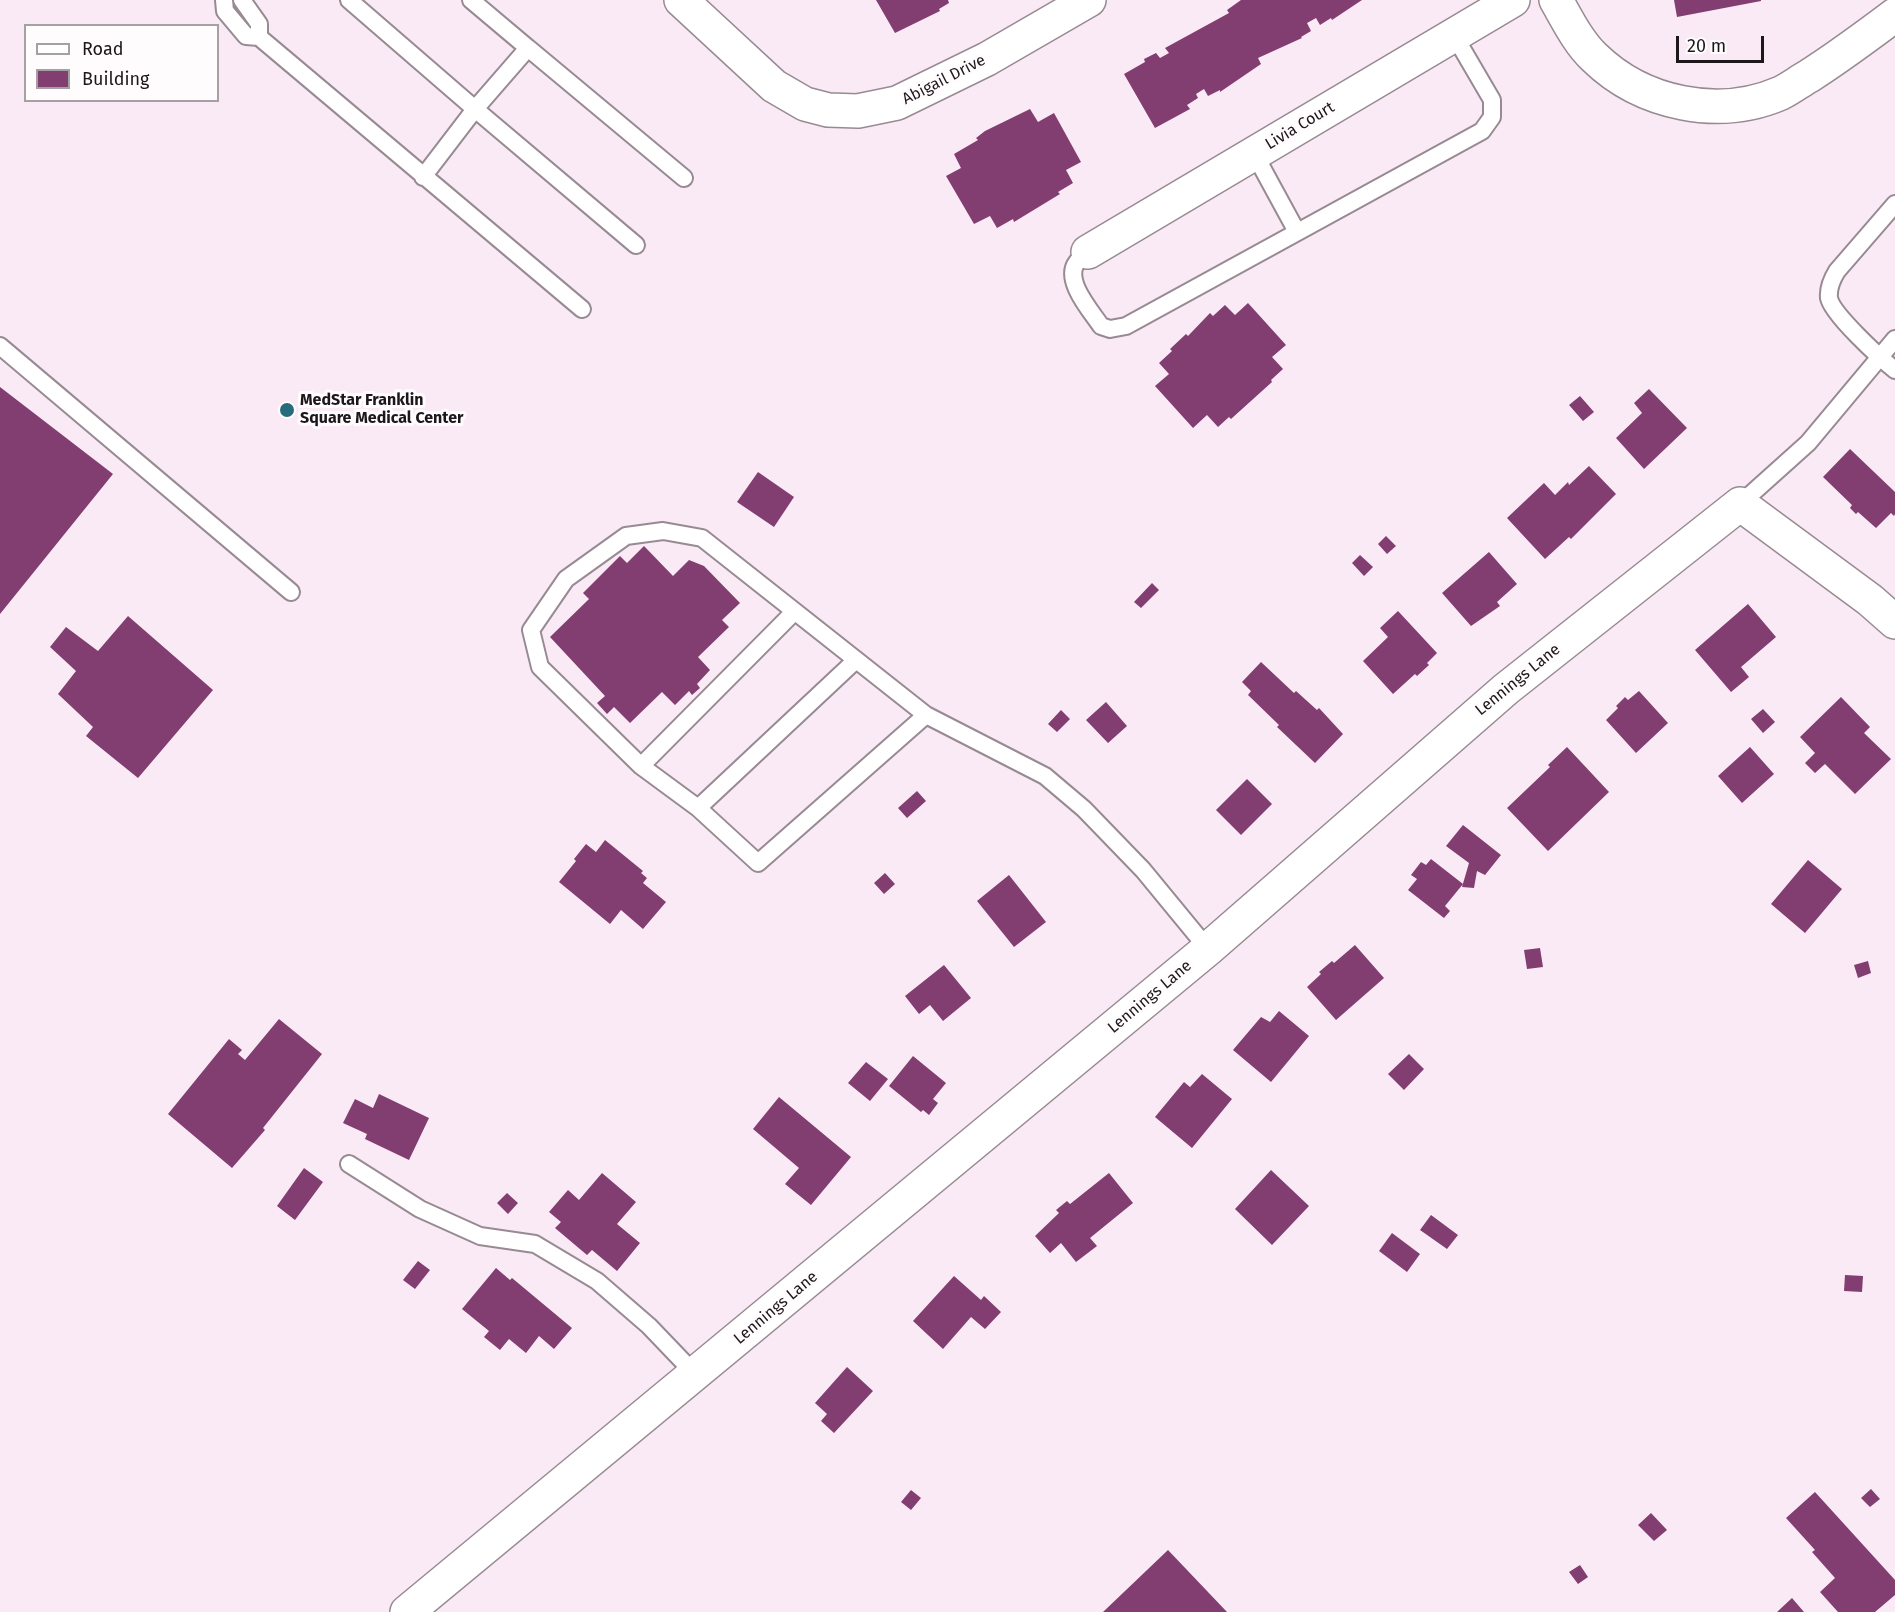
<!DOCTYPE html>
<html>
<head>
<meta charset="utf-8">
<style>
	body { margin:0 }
	#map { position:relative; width:1895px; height:1612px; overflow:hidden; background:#faeaf5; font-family:"Fira Sans",sans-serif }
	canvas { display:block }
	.legend { position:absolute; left:24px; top:24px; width:195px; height:78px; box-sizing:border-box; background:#fffcfe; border:2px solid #a5a0a3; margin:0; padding:8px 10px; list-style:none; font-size:18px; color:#1d171b }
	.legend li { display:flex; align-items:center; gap:12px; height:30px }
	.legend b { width:30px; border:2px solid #a5a0a3 }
	.scale { position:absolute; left:1676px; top:36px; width:88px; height:27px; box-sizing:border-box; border:3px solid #1d171b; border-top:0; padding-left:8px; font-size:18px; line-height:21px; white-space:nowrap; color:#1d171b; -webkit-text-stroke:4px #fffcfe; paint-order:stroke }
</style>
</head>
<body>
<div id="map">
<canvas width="1895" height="1612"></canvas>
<ul class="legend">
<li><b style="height:8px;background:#fff"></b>Road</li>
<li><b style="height:16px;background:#823d71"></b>Building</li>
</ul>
<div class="scale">20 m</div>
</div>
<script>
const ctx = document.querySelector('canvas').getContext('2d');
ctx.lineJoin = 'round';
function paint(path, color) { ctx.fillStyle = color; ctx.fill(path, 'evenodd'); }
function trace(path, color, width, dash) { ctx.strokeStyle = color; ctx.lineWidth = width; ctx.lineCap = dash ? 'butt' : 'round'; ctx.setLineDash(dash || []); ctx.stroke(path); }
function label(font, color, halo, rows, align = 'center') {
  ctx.font = font + ' "Fira Sans",sans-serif'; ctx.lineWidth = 6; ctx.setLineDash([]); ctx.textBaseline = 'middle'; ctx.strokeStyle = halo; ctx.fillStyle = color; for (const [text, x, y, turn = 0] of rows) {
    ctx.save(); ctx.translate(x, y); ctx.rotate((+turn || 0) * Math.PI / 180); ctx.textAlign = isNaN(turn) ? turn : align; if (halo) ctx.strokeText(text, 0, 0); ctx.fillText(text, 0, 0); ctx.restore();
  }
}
paint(new Path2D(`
	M 876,0 L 948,0 L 949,3 L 939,9 L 940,11 L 895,33 Z
	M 1241,0 L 1362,0 L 1332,20 L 1331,18 L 1320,25 L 1316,18 L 1307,23 L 1311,31 L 1301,37 L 1302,38 L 1258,58 L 1261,64 L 1220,92 L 1220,90 L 1208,96 L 1204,89 L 1196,94 L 1198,98 L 1187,105 L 1190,109 L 1155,128 L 1124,74 L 1145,62 L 1144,59 L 1156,53 L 1160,58 L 1169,53 L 1165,48 L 1229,13 L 1227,10 Z
	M 1674,0 L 1761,0 L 1761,1 L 1677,17 Z
	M 1030,109 L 1038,122 L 1054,113 L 1081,162 L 1066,170 L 1073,183 L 1058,192 L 1060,194 L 1014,222 L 1013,219 L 997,228 L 990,216 L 974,224 L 946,176 L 961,168 L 954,154 L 978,140 L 976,138 L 985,131 Z
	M 1248,303 L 1286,345 L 1272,357 L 1283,369 L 1271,380 L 1272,382 L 1231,419 L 1229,417 L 1218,427 L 1207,415 L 1193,428 L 1155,386 L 1169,374 L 1159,363 L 1172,351 L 1170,349 L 1186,334 L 1188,336 L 1210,313 L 1213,316 L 1225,305 L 1235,315 Z
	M 0,387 L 113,474 L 0,614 Z
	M 1649,389 L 1687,428 L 1644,469 L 1616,438 L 1642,413 L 1634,403 Z
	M 1580,396 L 1594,412 L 1583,421 L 1569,405 Z
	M 1850,449 L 1895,492 L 1895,514 L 1894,516 L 1891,513 L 1876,528 L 1858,512 L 1856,514 L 1850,508 L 1852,505 L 1823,477 Z
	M 1589,466 L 1616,494 L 1571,539 L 1569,537 L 1545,559 L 1507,518 L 1544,483 L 1555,495 L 1568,482 L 1569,485 Z
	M 758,472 L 794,497 L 774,527 L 737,502 Z
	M 1386,536 L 1396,546 L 1387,554 L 1378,544 Z
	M 644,546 L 673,576 L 689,560 L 704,566 L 740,603 L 722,620 L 729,627 L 698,657 L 710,670 L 697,684 L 700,688 L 692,695 L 689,691 L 675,705 L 662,692 L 630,723 L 614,707 L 607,714 L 597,703 L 605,696 L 550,637 L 589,599 L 583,593 L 620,556 L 627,563 Z
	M 1489,552 L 1517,584 L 1497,602 L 1500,606 L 1471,626 L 1442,593 Z
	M 1360,555 L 1373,567 L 1364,576 L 1352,563 Z
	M 1152,583 L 1159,590 L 1141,608 L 1134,602 Z
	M 1748,604 L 1776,637 L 1741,667 L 1749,677 L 1731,692 L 1695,650 Z
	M 1398,611 L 1437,653 L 1427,663 L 1429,665 L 1417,676 L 1415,674 L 1393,694 L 1363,661 L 1388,637 L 1380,628 Z
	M 128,616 L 213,690 L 138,778 L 86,736 L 93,727 L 58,694 L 76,671 L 50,647 L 66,627 L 98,651 Z
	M 1261,662 L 1294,693 L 1296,691 L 1317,710 L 1319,708 L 1343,734 L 1315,763 L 1277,727 L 1279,725 L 1248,695 L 1251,691 L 1242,682 Z
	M 1639,691 L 1668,723 L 1636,753 L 1606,720 L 1618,708 L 1616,706 L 1625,697 L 1628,700 Z
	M 1841,697 L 1870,727 L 1864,733 L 1891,759 L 1855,794 L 1825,764 L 1815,773 L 1805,763 L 1815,753 L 1800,737 Z
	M 1106,702 L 1127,726 L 1108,743 L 1086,720 Z
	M 1763,709 L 1775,722 L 1763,733 L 1751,719 Z
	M 1061,710 L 1070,719 L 1057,732 L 1048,724 Z
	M 1567,747 L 1609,792 L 1548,851 L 1507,808 L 1550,767 L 1548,765 Z
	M 1750,747 L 1774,774 L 1742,803 L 1718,776 Z
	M 1247,779 L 1272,804 L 1241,835 L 1216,810 Z
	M 917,791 L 926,801 L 907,818 L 898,808 Z
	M 1463,825 L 1501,855 L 1485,875 L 1477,871 L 1474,888 L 1462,887 L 1469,863 L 1446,846 Z
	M 605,840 L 643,871 L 641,873 L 647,878 L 643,883 L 666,902 L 643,929 L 621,910 L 610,924 L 559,882 L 576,861 L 574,859 L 586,844 L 596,852 Z
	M 1431,859 L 1463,884 L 1445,906 L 1450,911 L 1444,918 L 1408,890 L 1417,879 L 1411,875 L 1421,862 L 1426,865 Z
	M 1808,860 L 1842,889 L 1805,933 L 1771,904 Z
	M 885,873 L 895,884 L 884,894 L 874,883 Z
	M 1009,875 L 1046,922 L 1014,947 L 977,901 Z
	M 1355,945 L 1384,978 L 1336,1020 L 1307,987 L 1321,974 L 1319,972 L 1332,961 L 1334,963 Z
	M 1540,948 L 1543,967 L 1527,969 L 1524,950 Z
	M 1868,961 L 1871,973 L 1858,978 L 1854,965 Z
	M 944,965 L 971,998 L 943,1021 L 930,1005 L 919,1014 L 905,996 Z
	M 1279,1011 L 1309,1036 L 1271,1082 L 1233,1050 L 1261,1017 L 1270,1022 Z
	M 279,1019 L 322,1054 L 263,1128 L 265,1130 L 232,1168 L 168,1114 L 229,1039 L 242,1050 L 238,1054 L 245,1060 Z
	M 1409,1054 L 1424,1069 L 1404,1090 L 1388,1074 Z
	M 913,1056 L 946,1083 L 933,1099 L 938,1103 L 929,1115 L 923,1110 L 921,1112 L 889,1086 Z
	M 866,1062 L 888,1079 L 870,1101 L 848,1083 Z
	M 1202,1074 L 1232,1099 L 1192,1148 L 1155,1117 L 1184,1082 L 1190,1087 Z
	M 379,1094 L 429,1118 L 409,1160 L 365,1139 L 367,1134 L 343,1123 L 355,1099 L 373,1108 Z
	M 779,1097 L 851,1157 L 811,1205 L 785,1184 L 799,1168 L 753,1129 Z
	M 304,1168 L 323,1182 L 295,1220 L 277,1206 Z
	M 1271,1170 L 1309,1206 L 1272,1245 L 1235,1209 Z
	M 602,1173 L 636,1202 L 617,1224 L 640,1243 L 617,1271 L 592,1250 L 587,1255 L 555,1228 L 561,1222 L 549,1212 L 568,1190 L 579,1200 Z
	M 1109,1173 L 1133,1203 L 1090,1238 L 1097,1246 L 1076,1262 L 1061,1243 L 1050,1253 L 1035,1236 L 1059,1213 L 1056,1210 L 1067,1201 L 1070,1204 Z
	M 507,1193 L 518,1203 L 508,1214 L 497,1203 Z
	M 1431,1215 L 1458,1235 L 1447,1249 L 1420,1230 Z
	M 1392,1233 L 1420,1254 L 1407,1272 L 1379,1251 Z
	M 418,1261 L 430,1270 L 415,1289 L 403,1280 Z
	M 496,1268 L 510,1280 L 512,1278 L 572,1328 L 554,1349 L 539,1336 L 526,1353 L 509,1339 L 500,1350 L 484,1337 L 489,1331 L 462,1309 Z
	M 1845,1275 L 1863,1276 L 1862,1292 L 1844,1291 Z
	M 954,1276 L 981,1300 L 984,1296 L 1001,1312 L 985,1329 L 971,1317 L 943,1349 L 913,1321 Z
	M 847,1367 L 873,1391 L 834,1433 L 821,1421 L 827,1414 L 815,1403 Z
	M 1871,1489 L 1880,1499 L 1870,1507 L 1861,1498 Z
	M 911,1490 L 921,1498 L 911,1510 L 901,1502 Z
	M 1815,1492 L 1895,1580 L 1895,1595 L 1875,1612 L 1838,1612 L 1820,1592 L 1835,1578 L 1812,1552 L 1815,1550 L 1786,1518 Z
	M 1651,1513 L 1667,1530 L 1654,1541 L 1638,1525 Z
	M 1168,1550 L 1227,1612 L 1103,1612 Z
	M 1580,1565 L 1588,1577 L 1578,1584 L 1569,1572 Z
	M 1792,1598 L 1804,1612 L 1777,1612 Z`), '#823d71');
const lane = new Path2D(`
	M 224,0 L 225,11 L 246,36 L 259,37 L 259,24 L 242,0
	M 349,0 L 475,109 L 636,245
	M 259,37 L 582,309
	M 528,48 L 684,178
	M 1254,153 L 1297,232
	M 423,177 L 475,109 L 528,48 L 471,0
	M 1895,204 L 1837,271 C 1832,279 1828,288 1829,298 C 1832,314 1880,358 1895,370
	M 1088,252 C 1084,255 1080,258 1077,262 C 1063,280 1091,311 1101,326 L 1110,329 L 1126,326 L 1482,131 L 1492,117 L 1492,100 L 1454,35
	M 0,346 L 291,592
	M 1740,504 L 1808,443 L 1895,339
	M 926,715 L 758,863 L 698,808 L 641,766 L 540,667 L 531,630 L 566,579 L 626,536 L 663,531 L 702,538 L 926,715 L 1045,776 L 1084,809 L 1143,870 L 1208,949
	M 641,766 L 794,612
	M 698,808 L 856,660
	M 349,1164 L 420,1209 L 480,1236 L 535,1244 L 597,1281 L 649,1326 L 695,1374`);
const street = new Path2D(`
	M 681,0 L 774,86 L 805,104 L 828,110 L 858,111 L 897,103 L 987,59 L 1089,0
	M 1556,0 C 1567,19 1578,42 1594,57 C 1642,104 1719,120 1781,93 C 1791,88 1800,81 1809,76 C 1839,57 1867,36 1895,15
	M 1088,252 L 1513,0
	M 407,1612 L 1208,949 L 1506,689 L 1740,504 L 1870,600 L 1895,622`);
trace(lane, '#988a93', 20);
trace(street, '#988a93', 36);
trace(lane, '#fff', 16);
trace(street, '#fff', 33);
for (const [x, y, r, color] of [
	[287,410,8,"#276c7c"]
]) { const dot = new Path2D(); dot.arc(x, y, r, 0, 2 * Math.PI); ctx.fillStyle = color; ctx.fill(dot); trace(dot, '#fffcfe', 2); }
label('16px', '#1d171b', '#fffcfe', [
	["Abigail Drive",944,80,-27],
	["Livia Court",1300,126,-31],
	["Lennings Lane",1518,680,-39],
	["Lennings Lane",1150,997,-40],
	["Lennings Lane",776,1308,-40]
]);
label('bold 16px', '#1d171b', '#fffcfe', [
	["MedStar Franklin",300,401],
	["Square Medical Center",300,419]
], 'left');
</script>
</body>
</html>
